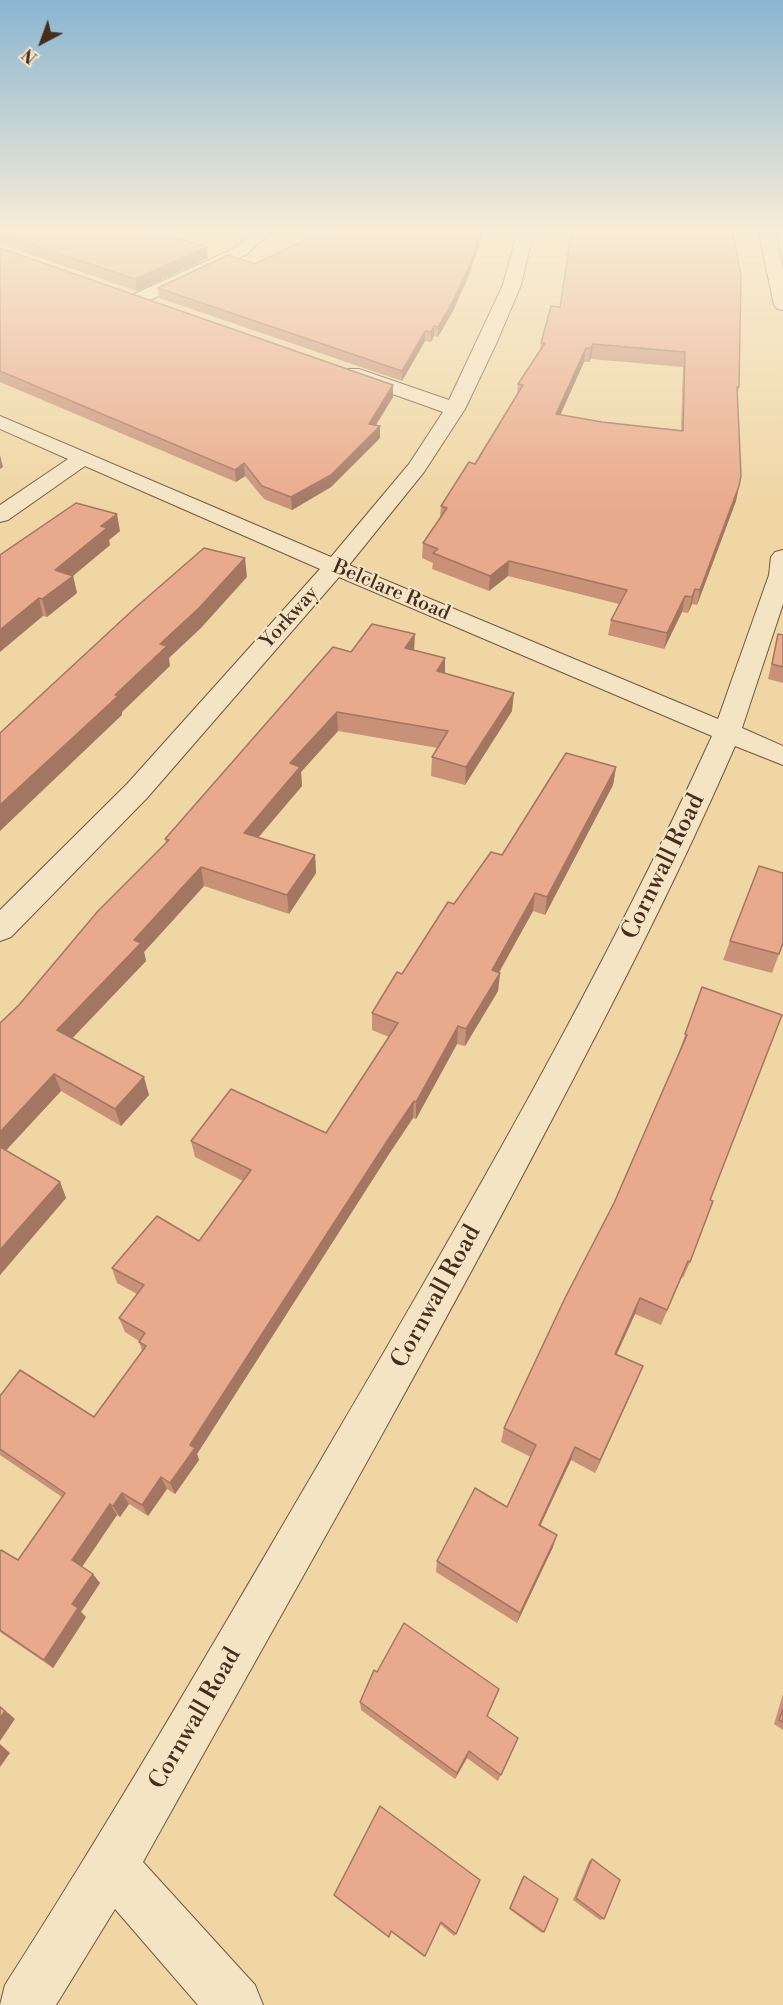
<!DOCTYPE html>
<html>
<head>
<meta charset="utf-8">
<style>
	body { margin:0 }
	#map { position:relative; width:783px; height:2005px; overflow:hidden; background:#f0d6a5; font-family:"Libre Bodoni",serif }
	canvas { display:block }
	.north { position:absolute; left:12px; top:12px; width:60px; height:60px; -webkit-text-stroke:4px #f5e4c4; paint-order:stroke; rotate:221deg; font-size:16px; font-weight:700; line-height:24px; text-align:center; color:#462b1f }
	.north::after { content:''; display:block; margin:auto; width:21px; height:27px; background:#462b1f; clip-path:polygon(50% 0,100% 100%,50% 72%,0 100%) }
</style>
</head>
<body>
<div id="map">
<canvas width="783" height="2005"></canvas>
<div class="north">N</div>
</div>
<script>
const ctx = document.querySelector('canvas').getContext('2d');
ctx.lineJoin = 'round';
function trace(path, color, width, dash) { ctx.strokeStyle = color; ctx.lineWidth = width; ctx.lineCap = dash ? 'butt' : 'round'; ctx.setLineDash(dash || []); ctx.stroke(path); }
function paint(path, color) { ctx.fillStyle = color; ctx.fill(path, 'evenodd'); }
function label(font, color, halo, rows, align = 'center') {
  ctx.font = font + ' "Libre Bodoni",serif'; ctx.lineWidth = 4.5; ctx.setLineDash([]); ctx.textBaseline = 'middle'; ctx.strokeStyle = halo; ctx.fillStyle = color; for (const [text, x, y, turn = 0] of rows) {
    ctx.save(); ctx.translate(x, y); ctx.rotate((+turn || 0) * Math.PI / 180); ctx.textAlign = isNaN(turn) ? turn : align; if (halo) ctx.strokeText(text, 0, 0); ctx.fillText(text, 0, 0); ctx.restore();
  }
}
const minor = new Path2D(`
	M 257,229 L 274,229 L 247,254 L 144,303 L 132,303 L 129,299 L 132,295 L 235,248 Z
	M 518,229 L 534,229 L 521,285 L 496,344 L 465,409 L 424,472 L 349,565 L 718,719 L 769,575 L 771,557 L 775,552 L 783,550 L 783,604 L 742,728 L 783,746 L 783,765 L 735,746 C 670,896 594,1040 518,1184 C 397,1412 269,1636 143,1862 L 255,1985 L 263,2005 L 198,2005 L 115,1909 L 56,2005 L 0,2005 L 5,1985 C 119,1807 225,1624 332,1441 C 467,1211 601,979 712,736 L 339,577 L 147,798 L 11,937 L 0,941 L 0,910 L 127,784 L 320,569 L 85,466 L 8,520 L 0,522 L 0,505 L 68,459 L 0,429 L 0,416 L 331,557 L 409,464 L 443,412 L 345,377 L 342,373 L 345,369 L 359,369 L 449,400 L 503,285 Z
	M 758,229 L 774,229 L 783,268 L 783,310 L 777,309 L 774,305 Z`);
trace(minor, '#705640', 2);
paint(minor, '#f5e4c4');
paint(new Path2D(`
	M 0,229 L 208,258 L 137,291 L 0,244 Z
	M 569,229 L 732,229 L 739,387 L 737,397 L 739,486 L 736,501 L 697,605 L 692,604 L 688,613 L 682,612 L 664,649 L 608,635 L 611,620 L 619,604 L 508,576 L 489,591 L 432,569 L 433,563 L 422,558 L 423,543 L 440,518 L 441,506 L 475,464 L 517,395 L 518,384 L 540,350 L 541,343 L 560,307 L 572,231 L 569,230 ZM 591,359 L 683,367 L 681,430 L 602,422 L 560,415 L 584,362 L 589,362 Z
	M 0,248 L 393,397 L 376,425 L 380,438 L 331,487 L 292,510 L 264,499 L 245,476 L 236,482 L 0,382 Z
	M 255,264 L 469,275 L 453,311 L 438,337 L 434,336 L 431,342 L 425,341 L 402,381 L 159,298 L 158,288 Z
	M 120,531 L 109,540 L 110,545 L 73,576 L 77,593 L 47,617 L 43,616 L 0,555 Z
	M 778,634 L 783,635 L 783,683 L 768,679 Z
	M 415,650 L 445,658 L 445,673 L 512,711 L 465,785 L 431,776 L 432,757 L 438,748 L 338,731 L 301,772 L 302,786 L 258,837 L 315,855 L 316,873 L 289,914 L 204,886 L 144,952 L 146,961 L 72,1038 L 149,1095 L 121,1126 L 61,1091 L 6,1150 L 60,1182 L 66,1198 L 0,1275 L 0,1023 L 19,1005 L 166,843 L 165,839 L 351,652 Z
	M 616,767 L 613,785 L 545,915 L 533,911 L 499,973 L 500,973 L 498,991 L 465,1046 L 457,1044 L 416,1119 L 413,1118 L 389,1154 L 197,1454 L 199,1460 L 175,1494 L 167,1489 L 148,1516 L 129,1504 L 120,1517 L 117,1515 L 82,1566 L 100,1583 L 81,1612 L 86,1617 L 53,1668 L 0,1632 L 0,1551 L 18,1560 L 62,1497 L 0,1455 L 0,1396 L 94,1417 L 142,1351 L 139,1341 L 125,1332 L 119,1318 L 137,1294 L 117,1283 L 112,1268 L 199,1241 L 243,1181 L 195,1157 L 191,1141 L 326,1133 L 389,1037 L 372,1030 L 372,1013 L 402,974 L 454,904 L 502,855 Z
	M 730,941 L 779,954 L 772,973 L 723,960 Z
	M 702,987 L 690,1262 L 683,1278 L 682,1277 L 661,1325 L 635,1314 L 617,1354 L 643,1366 L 595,1473 L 571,1460 L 540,1526 L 553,1547 L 517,1623 L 436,1572 L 437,1561 L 507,1507 L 531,1457 L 501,1442 L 504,1428 L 614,1203 L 679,1052 Z
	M 377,1672 L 496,1697 L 487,1716 L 518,1738 L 498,1781 L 467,1758 L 455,1779 L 361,1710 L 360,1702 Z
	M 783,1694 L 783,1730 L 774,1724 Z
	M 380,1806 L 456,1934 L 454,1936 L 440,1924 L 424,1957 L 391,1932 L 389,1938 L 335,1897 L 334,1895 Z
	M 592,1859 L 604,1919 L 600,1920 L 573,1900 L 589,1861 Z
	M 524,1876 L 544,1932 L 542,1933 L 509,1909 L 522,1878 Z`), '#c89178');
paint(new Path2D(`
	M 482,229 L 485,229 L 469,275 L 453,311 L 438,337 L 438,327 Z
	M 207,247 L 208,258 L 137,291 L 135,279 Z
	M 434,326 L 434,336 L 431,342 L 431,332 Z
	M 425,331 L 425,341 L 402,381 L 402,371 Z
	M 593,344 L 591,359 L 589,362 L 591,348 Z
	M 586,348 L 584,362 L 554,429 L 556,414 Z
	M 393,385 L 393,397 L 369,436 L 369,424 Z
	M 380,426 L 380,438 L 331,487 L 292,510 L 291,497 Z
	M 0,455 L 3,467 L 0,469 Z
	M 244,463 L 245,476 L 236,482 L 235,470 Z
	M 739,486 L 736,501 L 697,605 L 700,590 Z
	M 117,514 L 120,531 L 109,540 L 110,545 L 63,584 L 73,576 L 77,593 L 47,617 L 42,599 L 55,570 L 101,526 Z
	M 245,558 L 247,577 L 201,628 L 169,658 L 170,666 L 122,712 L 122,715 L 0,831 L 0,805 L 115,695 L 160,644 Z
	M 509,561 L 508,576 L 489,591 L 490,576 Z
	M 695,589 L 692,604 L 688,613 L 692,597 Z
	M 685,596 L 682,612 L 664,649 L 667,633 Z
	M 39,598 L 43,616 L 0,652 L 0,630 Z
	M 415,634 L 414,652 L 405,648 Z
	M 445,658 L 445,676 L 437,671 Z
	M 514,693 L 512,711 L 465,785 L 466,767 Z
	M 337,712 L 338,731 L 301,772 L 302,786 L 247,851 L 244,833 L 290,763 Z
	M 616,767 L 613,785 L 545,915 L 547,897 Z
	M 315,855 L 316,873 L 289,914 L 287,895 Z
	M 201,867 L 204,886 L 144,952 L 146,961 L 64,1047 L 57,1030 L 134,940 Z
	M 535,893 L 533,911 L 490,988 L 492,970 Z
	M 500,973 L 498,991 L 465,1046 L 466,1029 Z
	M 458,1026 L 457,1044 L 416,1119 L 416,1102 Z
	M 54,1074 L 61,1091 L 0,1157 L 0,1132 Z
	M 144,1077 L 149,1095 L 121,1126 L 115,1109 Z
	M 414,1101 L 413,1118 L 389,1154 L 197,1454 L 199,1460 L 175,1494 L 170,1483 L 190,1445 L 389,1138 Z
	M 60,1182 L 66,1198 L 0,1275 L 0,1250 Z
	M 640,1298 L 635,1314 L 610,1368 L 615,1354 Z
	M 643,1366 L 637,1381 L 595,1473 L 600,1460 Z
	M 575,1447 L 571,1460 L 535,1537 L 539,1525 Z
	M 161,1477 L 167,1489 L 148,1516 L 142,1505 Z
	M 122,1493 L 129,1504 L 120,1517 L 113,1506 Z
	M 110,1504 L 117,1515 L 80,1570 L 72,1560 Z
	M 557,1535 L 553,1547 L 517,1623 L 520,1613 Z
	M 93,1574 L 100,1583 L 81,1612 L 86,1617 L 53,1668 L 44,1660 L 72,1604 Z
	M 0,1706 L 15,1719 L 0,1741 Z
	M 0,1744 L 10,1753 L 0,1767 Z
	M 469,1751 L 467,1758 L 455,1779 L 457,1773 Z`), '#a37662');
const building = new Path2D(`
	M 0,229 L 147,229 L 207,247 L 135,279 L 0,234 Z
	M 327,229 L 482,229 L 470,265 L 453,301 L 438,327 L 434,326 L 431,332 L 425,331 L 402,371 L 158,288 L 228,255 L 255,264 Z
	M 572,229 L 732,229 L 741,275 L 739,387 L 737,387 L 741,476 L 739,486 L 700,590 L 695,589 L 692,597 L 685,596 L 667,633 L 611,620 L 627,590 L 509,561 L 490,576 L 433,553 L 438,549 L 423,543 L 447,508 L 441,506 L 469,462 L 475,464 L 523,385 L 518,384 L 545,343 L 541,343 L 551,306 L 560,307 ZM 593,344 L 685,352 L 683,431 L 602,422 L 556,414 L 586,348 L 591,348 Z
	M 0,248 L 393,385 L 369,424 L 380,426 L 331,475 L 291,497 L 262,486 L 244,463 L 235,470 L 0,371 Z
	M 76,503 L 117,514 L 101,526 L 107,528 L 55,570 L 73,576 L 42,599 L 39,598 L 0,630 L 0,555 Z
	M 204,548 L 245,558 L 199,608 L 160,644 L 167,646 L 115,695 L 118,696 L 0,805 L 0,733 L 135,608 Z
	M 372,624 L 415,634 L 405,648 L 445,658 L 437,671 L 514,693 L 466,767 L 432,757 L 448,731 L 337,712 L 290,763 L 300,767 L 244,833 L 315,855 L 287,895 L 201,867 L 134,940 L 141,943 L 57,1030 L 144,1077 L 115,1109 L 54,1074 L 0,1132 L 0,1023 L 19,1005 L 98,911 L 169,840 L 165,839 L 333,647 L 351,652 Z
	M 778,634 L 783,635 L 783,667 L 772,664 Z
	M 566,753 L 616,767 L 547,897 L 535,893 L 492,970 L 500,973 L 466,1029 L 458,1026 L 416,1102 L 414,1101 L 389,1138 L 190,1445 L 195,1448 L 170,1483 L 161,1477 L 142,1505 L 122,1493 L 113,1506 L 110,1504 L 72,1560 L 93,1574 L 72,1604 L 78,1608 L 44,1660 L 0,1630 L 0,1551 L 1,1550 L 18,1560 L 65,1493 L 0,1449 L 0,1396 L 20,1370 L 94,1417 L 146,1346 L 139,1342 L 145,1333 L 119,1318 L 144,1285 L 112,1268 L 157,1216 L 199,1241 L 251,1170 L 191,1141 L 231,1089 L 326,1133 L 398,1023 L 372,1013 L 397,972 L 402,974 L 448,902 L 454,904 L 491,852 L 502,855 Z
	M 759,866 L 783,873 L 783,943 L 779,954 L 730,941 Z
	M 702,987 L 782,1015 L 710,1200 L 713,1201 L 690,1262 L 688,1261 L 667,1310 L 640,1298 L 615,1354 L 643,1366 L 600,1460 L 575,1447 L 539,1525 L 557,1535 L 520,1613 L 437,1561 L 475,1488 L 507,1507 L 536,1445 L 504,1428 L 565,1298 L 614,1203 L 687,1035 L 685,1034 Z
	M 0,1147 L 60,1182 L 0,1250 Z
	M 404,1623 L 499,1689 L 487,1716 L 518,1738 L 501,1775 L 469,1751 L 457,1773 L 360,1702 L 374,1670 L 377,1672 Z
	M 0,1707 L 5,1711 L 0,1718 Z
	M 783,1709 L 783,1722 L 779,1720 Z
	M 380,1806 L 480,1880 L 456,1934 L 441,1922 L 425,1956 L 391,1931 L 389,1937 L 334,1895 Z
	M 592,1859 L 620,1880 L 604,1919 L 576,1898 Z
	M 524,1876 L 558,1899 L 544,1932 L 510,1908 Z`);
paint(building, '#e9a98c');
trace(building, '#a37662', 1.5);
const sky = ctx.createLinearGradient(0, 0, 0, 509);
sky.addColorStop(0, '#8ab5d2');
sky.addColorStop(0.45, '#f8edd6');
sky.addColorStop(1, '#f8edd600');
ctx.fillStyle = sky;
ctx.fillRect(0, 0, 783, 509);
label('20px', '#462b1f', '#f5e4c4', [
	["Belclare Road",391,591,23],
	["Yorkway",290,618,-48]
]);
label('24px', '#462b1f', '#f5e4c4', [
	["Cornwall Road",664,867,-64],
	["Cornwall Road",437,1297,-61],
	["Cornwall Road",196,1719,-60]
]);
</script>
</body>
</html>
